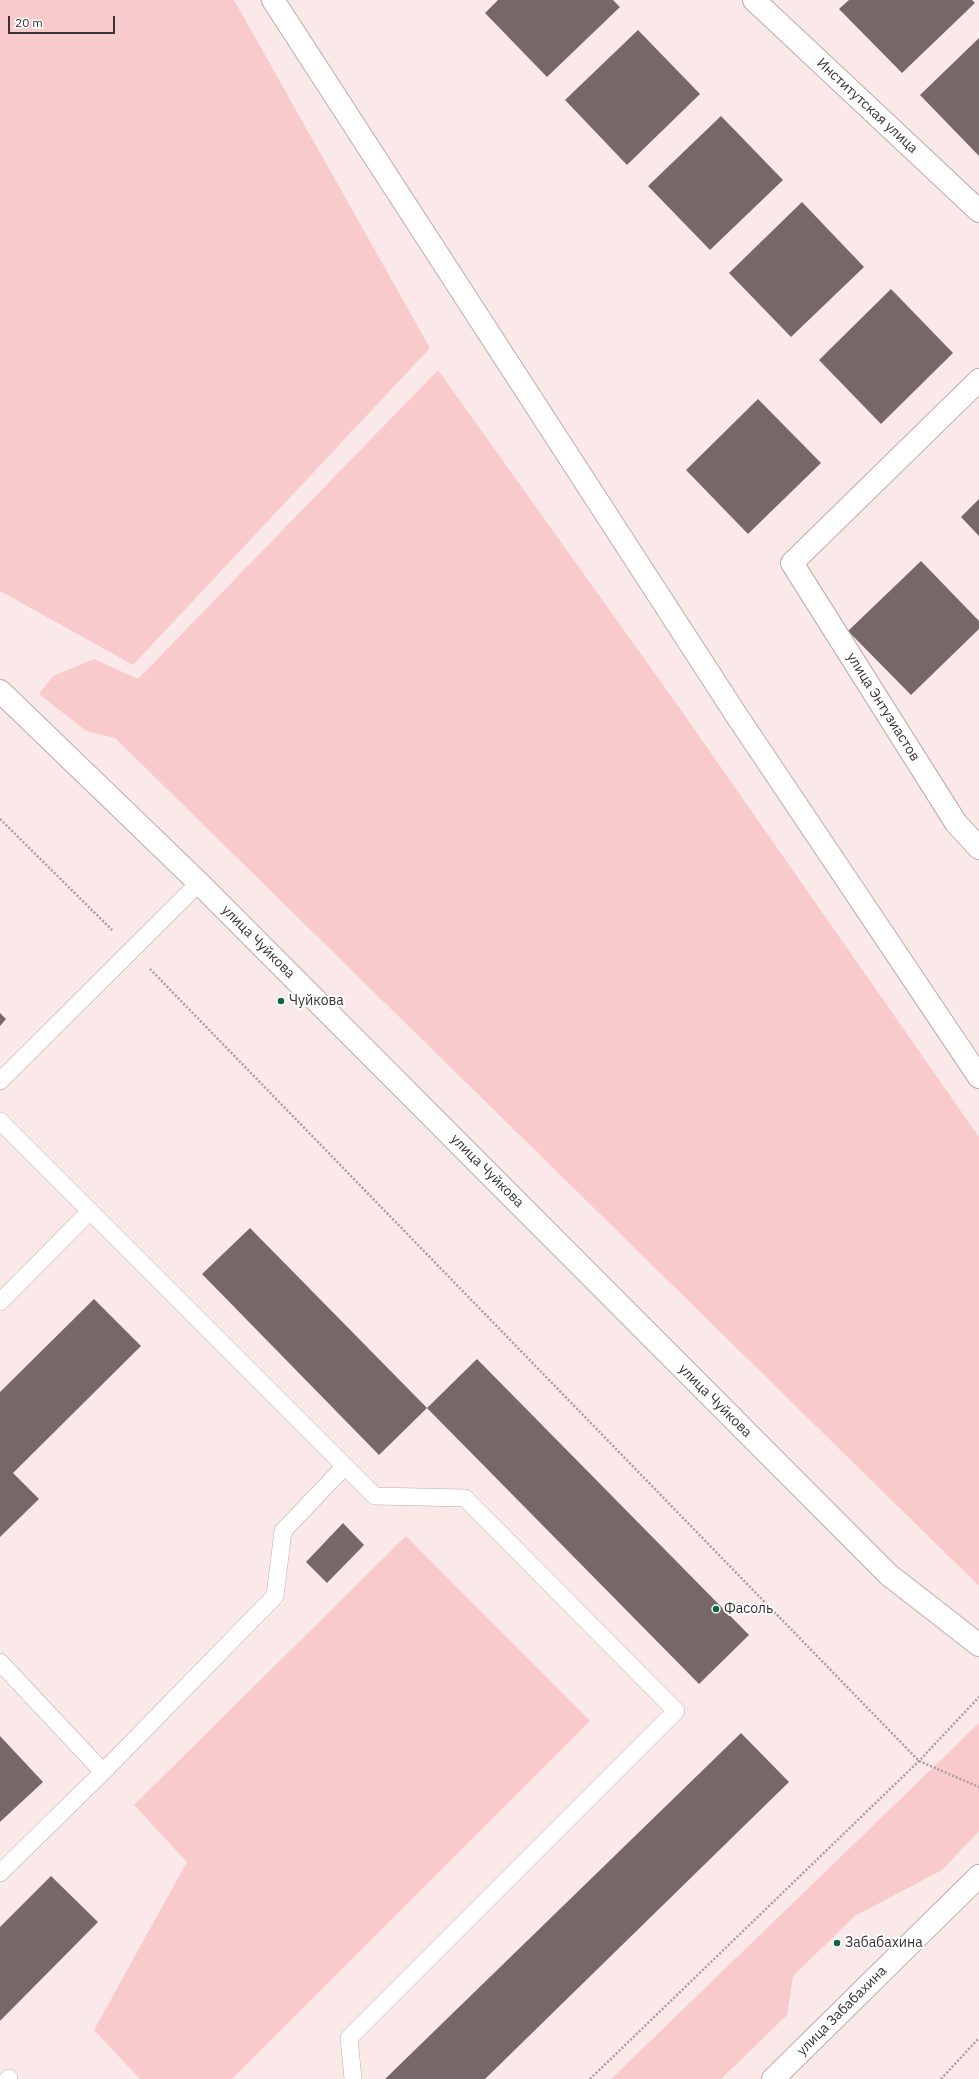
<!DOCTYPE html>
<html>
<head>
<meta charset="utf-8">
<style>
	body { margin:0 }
	#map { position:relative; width:979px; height:2079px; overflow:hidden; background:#fbe9ea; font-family:"IBM Plex Sans",sans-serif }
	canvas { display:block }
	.scale { position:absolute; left:8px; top:16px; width:107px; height:18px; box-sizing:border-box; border:2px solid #393233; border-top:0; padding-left:5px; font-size:12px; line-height:14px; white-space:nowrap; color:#393233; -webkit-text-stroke:3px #fff; paint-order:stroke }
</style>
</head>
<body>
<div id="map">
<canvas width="979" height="2079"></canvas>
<div class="scale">20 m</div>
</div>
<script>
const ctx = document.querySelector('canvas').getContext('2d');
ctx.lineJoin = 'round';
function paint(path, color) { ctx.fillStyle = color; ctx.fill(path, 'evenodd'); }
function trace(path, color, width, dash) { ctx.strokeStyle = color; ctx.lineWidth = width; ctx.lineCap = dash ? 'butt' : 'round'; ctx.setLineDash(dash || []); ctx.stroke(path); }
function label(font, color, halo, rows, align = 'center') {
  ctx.font = font + ' "IBM Plex Sans",sans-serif'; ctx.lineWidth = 4; ctx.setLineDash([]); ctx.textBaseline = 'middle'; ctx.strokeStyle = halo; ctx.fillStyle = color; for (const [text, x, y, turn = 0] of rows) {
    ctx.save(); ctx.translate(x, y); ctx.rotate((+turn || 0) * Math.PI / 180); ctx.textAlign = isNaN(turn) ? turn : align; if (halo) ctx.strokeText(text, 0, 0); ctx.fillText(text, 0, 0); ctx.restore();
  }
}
paint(new Path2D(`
	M 0,0 L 234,0 L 430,348 L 133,665 L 0,591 Z
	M 438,370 L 676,703 L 979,1137 L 979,1586 L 115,738 L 86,731 L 39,694 L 53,676 L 94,659 L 138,679 Z
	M 406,1536 L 590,1721 L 232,2079 L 140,2079 L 94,2030 L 187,1862 L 134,1805 Z
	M 979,1723 L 979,1831 L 942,1870 L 855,1916 L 793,1976 L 787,2015 L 721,2079 L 611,2079 Z`), '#f9cacc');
paint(new Path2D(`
	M 498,0 L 613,0 L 620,7 L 547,77 L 485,13 Z
	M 849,0 L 972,0 L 975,3 L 902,73 L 839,9 Z
	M 638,30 L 700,94 L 627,165 L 565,100 Z
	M 979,38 L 979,156 L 920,95 Z
	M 721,116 L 783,180 L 710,250 L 648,186 Z
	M 802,202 L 864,267 L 791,337 L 729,273 Z
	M 891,289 L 953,353 L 881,424 L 819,360 Z
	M 758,399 L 821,463 L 748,534 L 686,470 Z
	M 979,499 L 979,536 L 961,517 Z
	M 921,561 L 979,621 L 979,629 L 911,695 L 848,631 Z
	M 0,1013 L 6,1019 L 0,1026 Z
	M 250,1228 L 427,1408 L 379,1455 L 202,1274 Z
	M 94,1299 L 141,1346 L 13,1473 L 39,1499 L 0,1537 L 0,1392 Z
	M 477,1359 L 749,1635 L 699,1684 L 427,1408 Z
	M 343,1523 L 364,1545 L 327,1583 L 306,1562 Z
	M 741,1733 L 789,1782 L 485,2079 L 385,2079 Z
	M 0,1736 L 43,1782 L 0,1822 Z
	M 51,1876 L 98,1922 L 0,2021 L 0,1927 Z`), '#776868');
const service = new Path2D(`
	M 0,1081 L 199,883
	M 0,1121 L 375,1496 L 465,1498 L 676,1711 L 349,2038 L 353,2079
	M 0,1302 L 90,1211
	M 0,1662 L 103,1772
	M 0,1873 L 103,1772 L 275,1596 L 283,1531 L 345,1466
	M 8,2079 L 9,2078`);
const minor = new Path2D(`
	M 273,0 L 735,713 L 979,1077
	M 754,0 L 979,211
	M 979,380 L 792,563 L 956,823 L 979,848`);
const tertiary = new Path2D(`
	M 0,691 L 199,883 L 889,1575 L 979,1645
	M 773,2079 L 979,1876`);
trace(service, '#bdacad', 18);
trace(minor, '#bdacad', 24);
trace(tertiary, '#bdacad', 24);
trace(new Path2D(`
	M 0,819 L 113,931
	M 150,969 L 919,1761 L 979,1787
	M 590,2079 L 919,1761 L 979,1697
	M 941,2079 L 979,2038`), '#aa9d9e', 2.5, [2, 2]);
trace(service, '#fff', 17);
trace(minor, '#fff', 22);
trace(tertiary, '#fff', 22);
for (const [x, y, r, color] of [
	[281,1001,4,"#0a683b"],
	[716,1609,4,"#0a683b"],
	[837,1943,4,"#0a683b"]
]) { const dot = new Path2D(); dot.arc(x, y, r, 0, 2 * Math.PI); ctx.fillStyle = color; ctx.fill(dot); trace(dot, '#fff', 1.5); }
label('14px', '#393233', '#fff', [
	["Институтская улица",867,106,43],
	["улица Энтузиастов",883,707,58],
	["улица Чуйкова",258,942,45],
	["улица Чуйкова",487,1171,45],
	["улица Чуйкова",715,1401,45],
	["улица Забабахина",842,2011,-45]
]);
label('14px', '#393233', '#fff', [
	["Чуйкова",289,1001],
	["Фасоль",724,1609],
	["Забабахина",845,1943]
], 'left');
</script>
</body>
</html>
